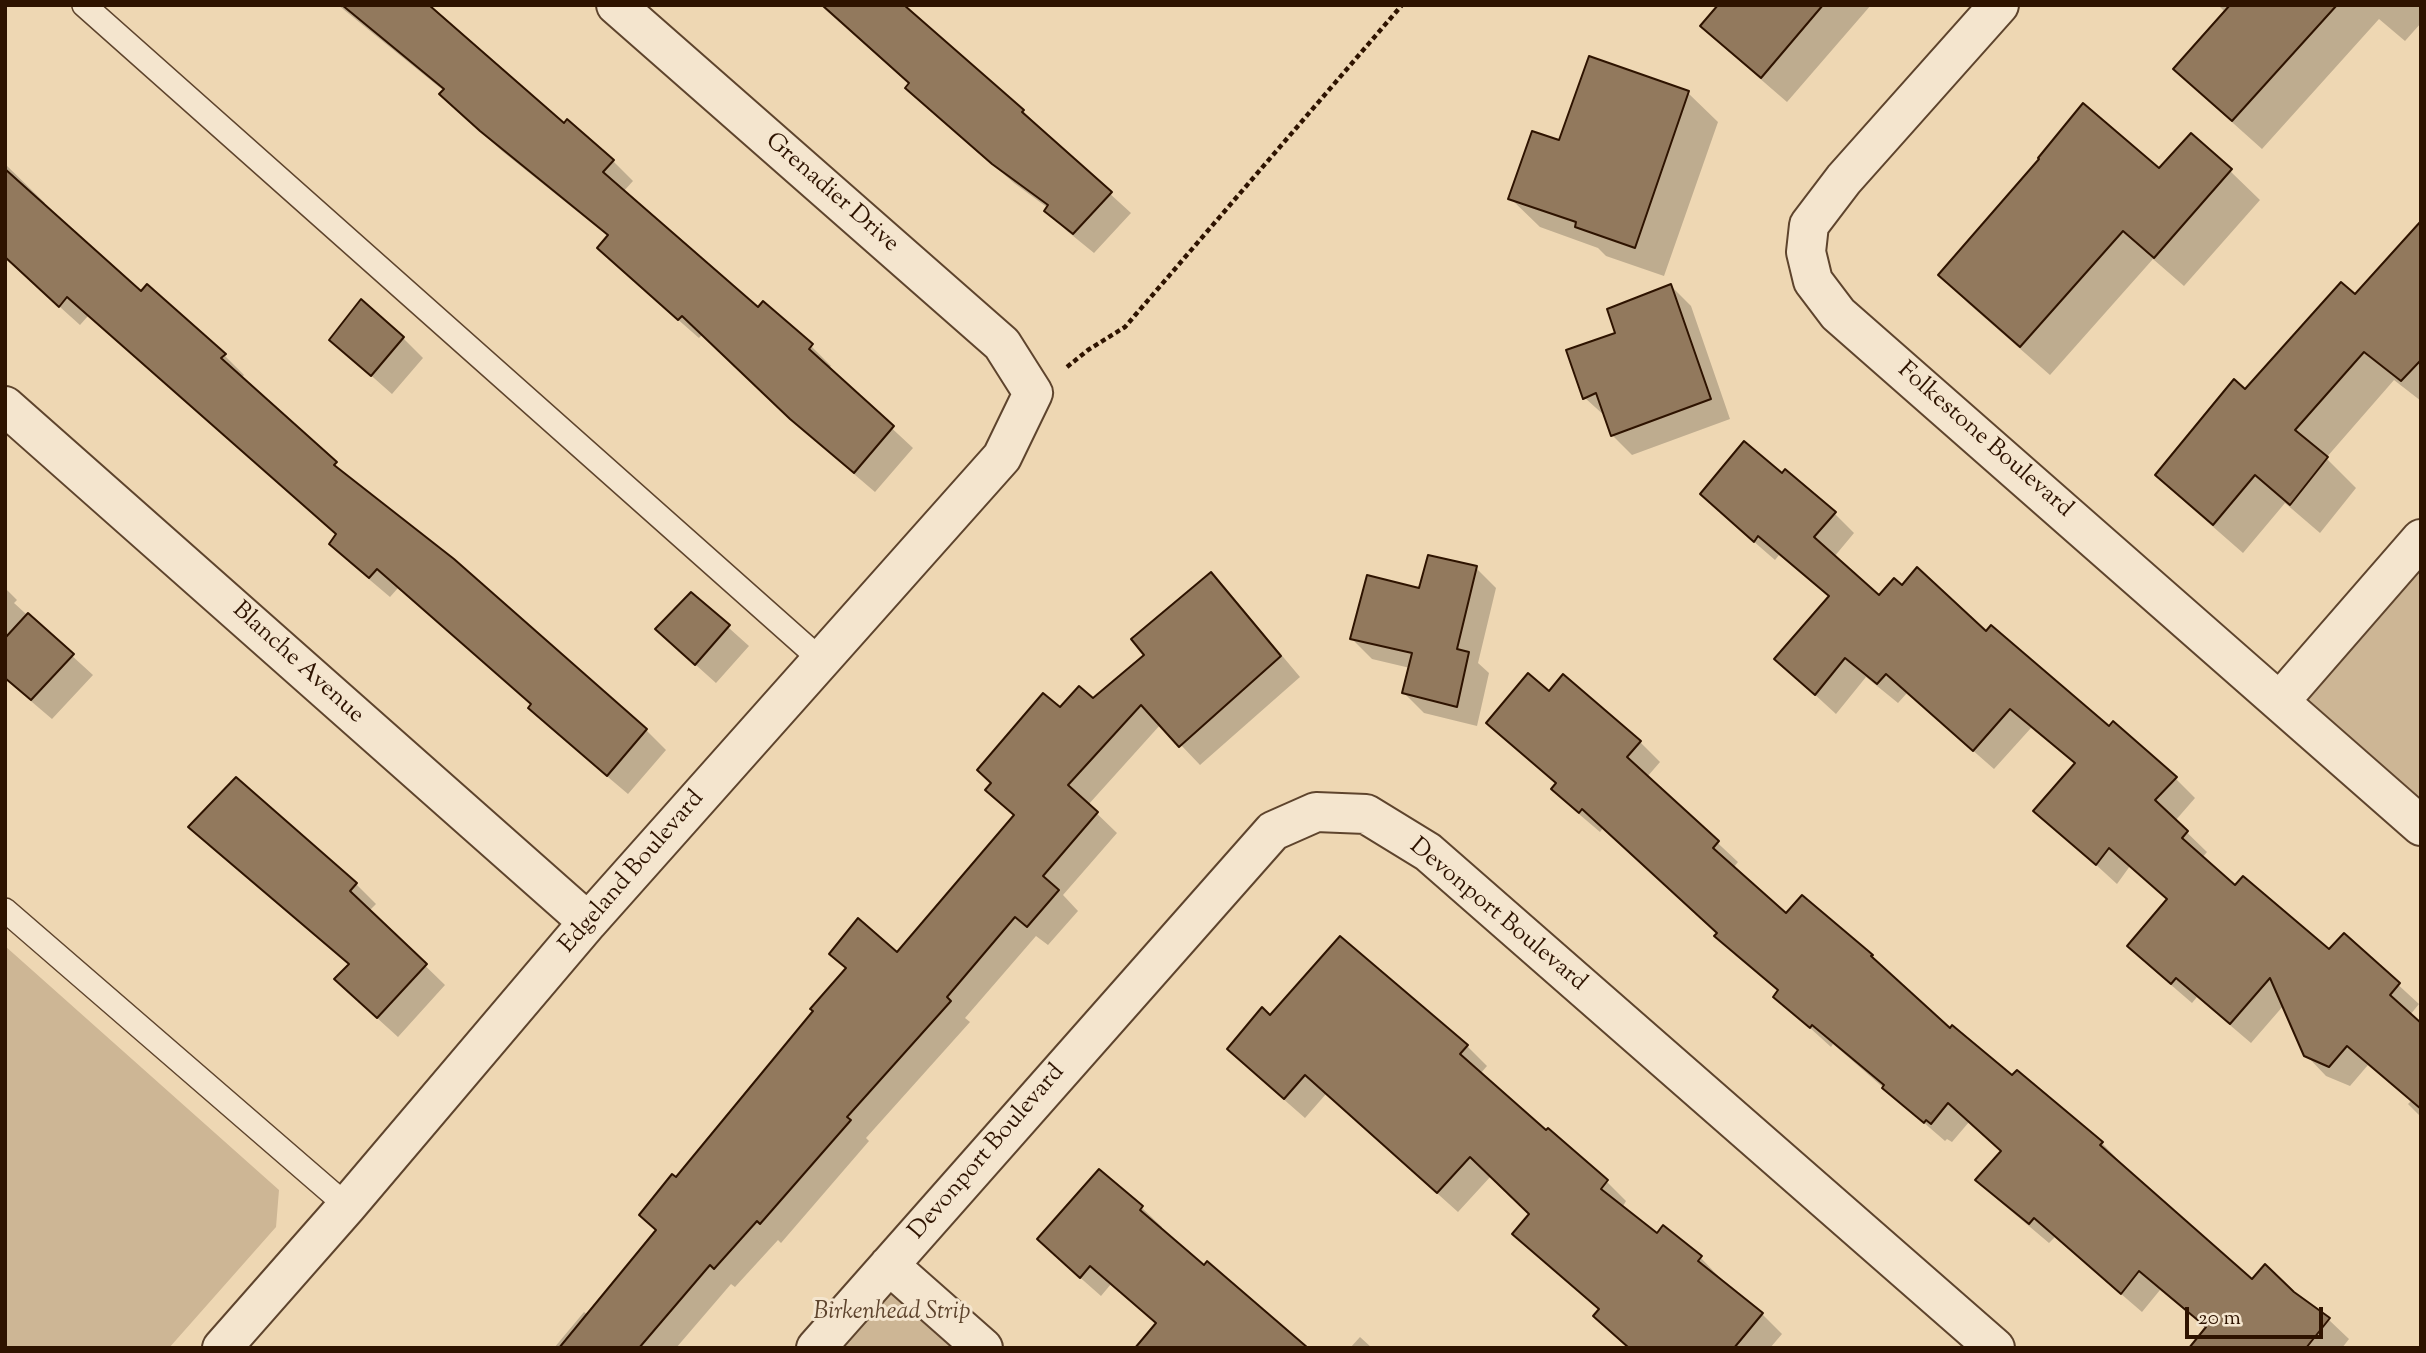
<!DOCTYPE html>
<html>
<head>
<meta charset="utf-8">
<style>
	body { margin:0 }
	#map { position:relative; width:2426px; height:1353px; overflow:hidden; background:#eed7b3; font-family:"Sorts Mill Goudy",serif }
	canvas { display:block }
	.frame { position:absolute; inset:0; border:7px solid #2e1300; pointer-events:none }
	.scale { position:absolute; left:2185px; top:1307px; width:138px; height:32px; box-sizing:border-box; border:4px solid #2e1300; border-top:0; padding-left:9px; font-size:21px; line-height:24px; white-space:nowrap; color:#2e1300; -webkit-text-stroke:5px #f4e5ce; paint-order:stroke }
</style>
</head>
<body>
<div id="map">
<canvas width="2426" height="1353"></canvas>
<div class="frame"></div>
<div class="scale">20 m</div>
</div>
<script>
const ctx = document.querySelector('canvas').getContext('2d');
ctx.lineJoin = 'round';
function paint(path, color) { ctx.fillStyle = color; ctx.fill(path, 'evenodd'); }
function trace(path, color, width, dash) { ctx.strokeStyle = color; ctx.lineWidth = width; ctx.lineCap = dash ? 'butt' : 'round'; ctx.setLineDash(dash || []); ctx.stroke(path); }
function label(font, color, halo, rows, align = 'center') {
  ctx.font = font + ' "Sorts Mill Goudy",serif'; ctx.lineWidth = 6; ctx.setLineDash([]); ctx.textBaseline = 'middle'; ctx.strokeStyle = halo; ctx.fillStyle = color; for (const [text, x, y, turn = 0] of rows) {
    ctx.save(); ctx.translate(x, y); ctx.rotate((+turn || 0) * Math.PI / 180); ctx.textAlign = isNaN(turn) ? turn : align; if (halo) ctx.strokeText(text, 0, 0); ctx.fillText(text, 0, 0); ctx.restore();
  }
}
paint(new Path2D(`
	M 2421,562 L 2421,826 L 2280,701 Z
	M 5,946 L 279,1190 L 276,1227 L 169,1348 L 5,1348 Z
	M 889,1265 L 983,1348 L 816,1348 Z`), '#cdb695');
paint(new Path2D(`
	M 338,5 L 427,5 L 564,125 L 613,161 L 633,181 L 623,192 L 758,309 L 811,346 L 831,366 L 828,369 L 913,448 L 875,492 L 813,439 L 703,334 L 699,338 L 619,268 L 609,237 L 502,151 L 461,114 L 444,91 Z
	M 820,5 L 902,5 L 1023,111 L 1043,131 L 1042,132 L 1131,213 L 1094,253 L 1067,231 L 1047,211 L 1048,208 L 1014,183 L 927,108 L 907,88 L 910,85 Z
	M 1720,5 L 1871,5 L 1787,102 L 1728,51 L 1702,26 Z
	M 2218,5 L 2421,5 L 2421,23 L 2405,41 L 2379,19 L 2262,149 L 2205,98 L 2175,69 L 2226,13 Z
	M 1590,59 L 1688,93 L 1718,122 L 1664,276 L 1606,256 L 1598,248 L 1540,227 L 1510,198 L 1560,143 Z
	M 5,164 L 45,203 L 43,205 L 141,293 L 224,355 L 244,375 L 241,378 L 355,483 L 646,730 L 666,750 L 628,794 L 550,728 L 530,708 L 533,705 L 398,588 L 390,597 L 351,564 L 331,544 L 338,536 L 88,316 L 80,325 L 40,289 L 5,242 Z
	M 2160,171 L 2230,171 L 2260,200 L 2184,286 L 2153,259 L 2050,375 L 1969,304 L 1940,275 Z
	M 2421,223 L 2421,401 L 2394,380 L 2326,458 L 2356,488 L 2320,533 L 2285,503 L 2243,553 L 2187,504 L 2157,475 L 2246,391 L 2355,297 Z
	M 1671,286 L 1691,306 L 1730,419 L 1632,455 L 1612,435 L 1606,417 L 1585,398 L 1617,334 Z
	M 403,338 L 423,358 L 392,394 L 331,340 Z
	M 1783,475 L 1834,513 L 1854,533 L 1834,557 L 1880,598 L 1986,633 L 2175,778 L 2195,798 L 2175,821 L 2207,852 L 2202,858 L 2236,888 L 2330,952 L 2344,935 L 2419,1004 L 2410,1015 L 2421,1025 L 2421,1117 L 2408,1104 L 2411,1101 L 2368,1065 L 2350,1086 L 2326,1076 L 2306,1055 L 2284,1005 L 2251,1043 L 2197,997 L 2192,1003 L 2149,966 L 2129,946 L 2168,900 L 2130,866 L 2117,884 L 2036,810 L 2076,765 L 2031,728 L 1994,769 L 1907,693 L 1898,703 L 1866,677 L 1836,714 L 1776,659 L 1830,598 L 1779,555 L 1775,560 L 1722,514 Z
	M 1476,568 L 1496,588 L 1478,663 L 1489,673 L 1477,726 L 1424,713 L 1404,693 L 1410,668 L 1372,659 L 1352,639 L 1420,590 Z
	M 1211,575 L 1231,595 L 1300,677 L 1200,765 L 1161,724 L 1088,805 L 1117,833 L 1063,895 L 1078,911 L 1048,945 L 1036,936 L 965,1018 L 970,1022 L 866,1138 L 869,1141 L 781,1243 L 778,1240 L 735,1287 L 731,1284 L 676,1348 L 554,1348 L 584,1312 L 588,1315 L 657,1230 L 676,1179 L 816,1011 L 847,969 L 831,954 L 897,955 L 1015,817 L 987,790 L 1061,709 L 1093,701 L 1146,656 Z
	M 5,588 L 17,600 L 14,603 L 93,675 L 52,719 L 5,679 Z
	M 691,594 L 749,646 L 716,683 L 678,649 Z
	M 1563,677 L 1640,742 L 1660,762 L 1647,777 L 1738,862 L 1733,868 L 1786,915 L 1802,897 L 1871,956 L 1950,1030 L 2102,1143 L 2121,1163 L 2120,1165 L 2252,1281 L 2293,1294 L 2329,1320 L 2349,1339 L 2342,1348 L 2191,1348 L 2207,1329 L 2160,1290 L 2142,1312 L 2055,1237 L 2049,1243 L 1998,1200 L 1978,1180 L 2002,1152 L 1969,1122 L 1952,1142 L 1947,1139 L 1945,1141 L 1833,1044 L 1831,1047 L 1776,997 L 1779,992 L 1736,956 L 1717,936 L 1719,934 L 1603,828 L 1600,832 L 1573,809 L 1553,789 L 1557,784 L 1488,722 L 1550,693 Z
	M 191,827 L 356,884 L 376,904 L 369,911 L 445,985 L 398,1037 L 356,999 L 350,966 L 210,847 Z
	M 1341,939 L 1467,1046 L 1487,1066 L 1480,1074 L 1606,1181 L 1626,1201 L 1622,1208 L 1657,1235 L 1701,1258 L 1720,1278 L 1718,1280 L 1762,1314 L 1782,1334 L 1770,1348 L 1629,1348 L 1595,1316 L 1600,1311 L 1515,1234 L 1531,1214 L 1491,1176 L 1458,1212 L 1326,1094 L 1305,1118 L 1249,1069 L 1229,1049 L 1271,1017 Z
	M 1142,1208 L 1162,1227 L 1157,1324 L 1111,1284 L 1101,1296 L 1059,1259 Z
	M 1360,1337 L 1372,1348 L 1350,1348 Z`), '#0003');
const building = new Path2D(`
	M 342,5 L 429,5 L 564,123 L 567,119 L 614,160 L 603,172 L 758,307 L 763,301 L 813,344 L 809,349 L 894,426 L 854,473 L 790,419 L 682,316 L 678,320 L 597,248 L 608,235 L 480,131 L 439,94 L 444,89 Z
	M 822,5 L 904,5 L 1024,110 L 1022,112 L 1112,192 L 1073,234 L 1044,211 L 1048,205 L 992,164 L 905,88 L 909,83 Z
	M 1718,5 L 1823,5 L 1761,78 L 1700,26 Z
	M 2230,5 L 2337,5 L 2232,121 L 2173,69 Z
	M 1589,56 L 1689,91 L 1635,248 L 1575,227 L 1576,222 L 1508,199 L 1532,131 L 1559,140 Z
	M 2083,103 L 2159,168 L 2191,133 L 2232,169 L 2154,258 L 2123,231 L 2020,347 L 1938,275 L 2039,159 L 2038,158 Z
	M 5,169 L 141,291 L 147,284 L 226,354 L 221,358 L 337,462 L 334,465 L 454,559 L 647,729 L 607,776 L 528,708 L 531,704 L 377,569 L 369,578 L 329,544 L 336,534 L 67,297 L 59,307 L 5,257 Z
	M 2421,221 L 2421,360 L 2401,381 L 2364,352 L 2295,430 L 2328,457 L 2290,505 L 2255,475 L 2213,525 L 2155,475 L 2234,379 L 2245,389 L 2341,282 L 2355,294 Z
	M 1671,284 L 1711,399 L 1611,436 L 1596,393 L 1583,399 L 1566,350 L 1615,333 L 1607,309 Z
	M 361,299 L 404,337 L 371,376 L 329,340 Z
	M 1744,441 L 1782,473 L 1785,469 L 1836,512 L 1814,537 L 1879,595 L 1894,578 L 1902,585 L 1917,567 L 1986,631 L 1991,625 L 2109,726 L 2113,721 L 2177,777 L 2155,800 L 2188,831 L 2182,838 L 2235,885 L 2243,876 L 2329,949 L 2344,933 L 2400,983 L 2390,995 L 2421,1023 L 2421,1109 L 2347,1046 L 2329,1067 L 2304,1056 L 2270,978 L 2230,1024 L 2176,978 L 2171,984 L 2127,946 L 2167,899 L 2109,848 L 2096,865 L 2033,811 L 2075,763 L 2010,709 L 1973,751 L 1886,674 L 1877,684 L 1845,658 L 1815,695 L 1774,659 L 1829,596 L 1758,536 L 1754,542 L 1700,494 Z
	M 1428,555 L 1477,566 L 1457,649 L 1469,652 L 1457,707 L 1402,693 L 1412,653 L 1350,639 L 1367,575 L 1419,588 Z
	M 1211,572 L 1281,656 L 1179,747 L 1141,705 L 1068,785 L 1098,812 L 1043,876 L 1059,890 L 1027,927 L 1015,917 L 947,997 L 951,1001 L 847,1117 L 851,1120 L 760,1224 L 757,1221 L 714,1269 L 710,1265 L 639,1348 L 559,1348 L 656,1230 L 639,1215 L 672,1174 L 676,1177 L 813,1011 L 810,1009 L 846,968 L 829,954 L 858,918 L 897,952 L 1014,815 L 985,790 L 991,783 L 977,770 L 1043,693 L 1060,707 L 1079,686 L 1093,698 L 1144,655 L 1131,639 Z
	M 691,592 L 730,625 L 695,665 L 655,629 Z
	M 28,613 L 74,654 L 31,700 L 5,678 L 5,638 Z
	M 1528,673 L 1549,691 L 1563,674 L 1641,741 L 1627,757 L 1719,841 L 1713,848 L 1786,913 L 1802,895 L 1873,955 L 1871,956 L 1950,1028 L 1952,1025 L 2012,1075 L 2017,1070 L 2103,1142 L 2100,1145 L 2252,1279 L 2265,1264 L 2294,1292 L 2330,1318 L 2306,1348 L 2189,1348 L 2206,1327 L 2139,1271 L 2121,1294 L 2034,1218 L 2029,1224 L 1975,1180 L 2001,1151 L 1948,1103 L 1931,1124 L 1926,1120 L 1924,1123 L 1882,1088 L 1884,1085 L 1812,1025 L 1810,1028 L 1773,997 L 1778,990 L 1714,936 L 1717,933 L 1582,809 L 1579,813 L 1551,789 L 1556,783 L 1486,723 Z
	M 236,777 L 357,883 L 350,891 L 427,964 L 377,1018 L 334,979 L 349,964 L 188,827 Z
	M 1340,936 L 1468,1045 L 1460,1054 L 1546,1130 L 1548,1128 L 1608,1180 L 1601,1189 L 1657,1233 L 1663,1225 L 1702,1256 L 1698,1261 L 1763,1313 L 1734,1348 L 1629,1348 L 1593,1316 L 1599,1309 L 1512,1234 L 1529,1214 L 1470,1157 L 1437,1193 L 1305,1075 L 1284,1099 L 1227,1049 L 1262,1007 L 1270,1015 Z
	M 1099,1169 L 1143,1206 L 1140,1210 L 1204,1265 L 1207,1261 L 1308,1348 L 1135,1348 L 1156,1323 L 1090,1266 L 1080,1278 L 1037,1239 Z`);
paint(building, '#92795d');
trace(building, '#2e1300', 2);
const lane = new Path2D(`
	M 84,5 L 821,660
	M 5,910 L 347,1206`);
const street = new Path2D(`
	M 1999,5 L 1844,179 L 1809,225 L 1806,252 L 1813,281 L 1838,314 L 2421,826
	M 5,406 L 588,922
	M 2280,701 L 2421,539
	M 889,1265 L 983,1348
	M 222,1348 L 347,1206 L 588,922 L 1002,457 L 1033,393 L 1002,344 L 616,5
	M 816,1348 L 1273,831 L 1316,812 L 1366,814 L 1428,852 L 1995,1348`);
trace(lane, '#5e442d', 26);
trace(street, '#5e442d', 42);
trace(new Path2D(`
	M 1067,367 L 1088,350 L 1125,327 L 1402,5`), '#2e1300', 4.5, [5, 3.5]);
trace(lane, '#f4e5ce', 23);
trace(street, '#f4e5ce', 38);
label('24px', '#2e1300', '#f4e5ce', [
	["Grenadier Drive",831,194,41],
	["Folkestone Boulevard",1984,441,41],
	["Blanche Avenue",297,664,42],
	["Edgeland Boulevard",633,873,-49],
	["Devonport Boulevard",1497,916,40],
	["Devonport Boulevard",988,1153,-49]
]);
label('italic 24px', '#5e442d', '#f4e5ce', [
	["Birkenhead Strip",892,1314]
]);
</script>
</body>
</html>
